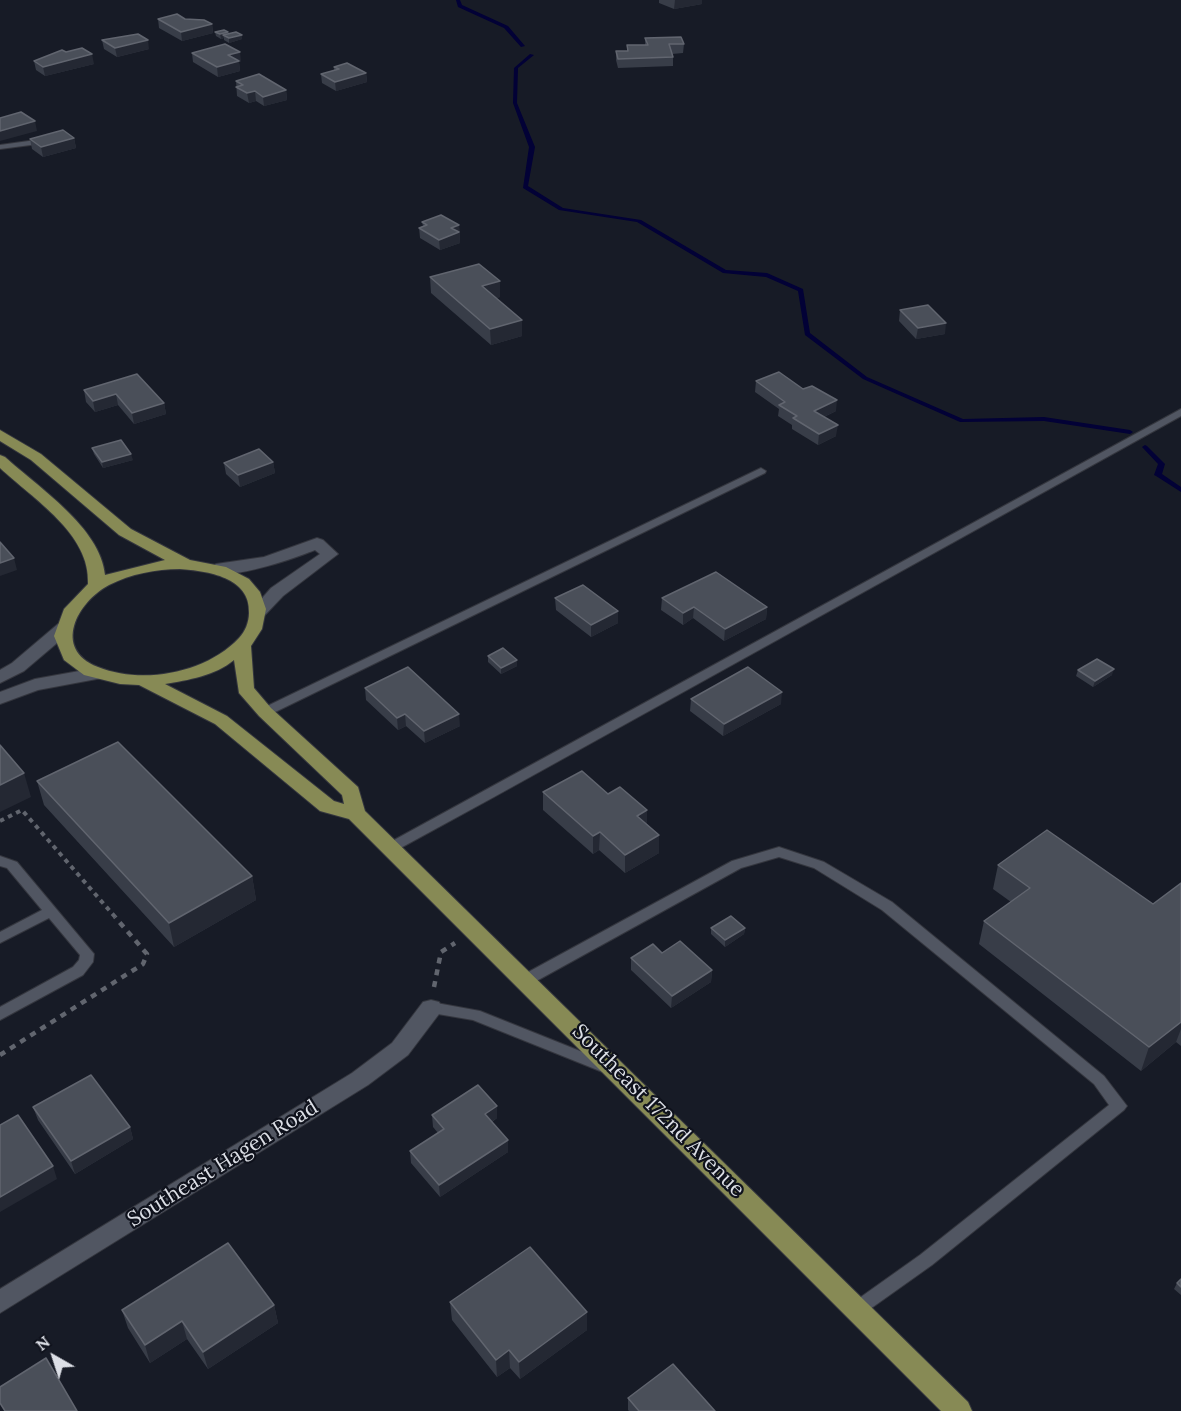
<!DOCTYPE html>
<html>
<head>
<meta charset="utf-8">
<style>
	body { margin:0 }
	#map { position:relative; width:1181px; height:1411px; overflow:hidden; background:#171b26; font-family:Lora,serif }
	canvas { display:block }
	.north { position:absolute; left:24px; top:1327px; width:60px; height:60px; -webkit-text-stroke:4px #0f121c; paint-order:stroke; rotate:321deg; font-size:16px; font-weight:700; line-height:24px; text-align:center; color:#dcdfe6 }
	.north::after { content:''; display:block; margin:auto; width:21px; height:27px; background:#dcdfe6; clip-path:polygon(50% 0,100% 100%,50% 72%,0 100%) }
</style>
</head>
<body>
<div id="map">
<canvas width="1181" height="1411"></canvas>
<div class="north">N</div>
</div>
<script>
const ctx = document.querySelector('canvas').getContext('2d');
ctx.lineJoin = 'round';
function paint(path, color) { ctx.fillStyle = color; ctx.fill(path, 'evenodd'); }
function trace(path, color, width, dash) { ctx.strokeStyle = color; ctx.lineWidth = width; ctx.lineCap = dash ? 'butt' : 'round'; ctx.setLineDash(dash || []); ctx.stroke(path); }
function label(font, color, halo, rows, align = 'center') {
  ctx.font = font + ' Lora,serif'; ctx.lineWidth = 4.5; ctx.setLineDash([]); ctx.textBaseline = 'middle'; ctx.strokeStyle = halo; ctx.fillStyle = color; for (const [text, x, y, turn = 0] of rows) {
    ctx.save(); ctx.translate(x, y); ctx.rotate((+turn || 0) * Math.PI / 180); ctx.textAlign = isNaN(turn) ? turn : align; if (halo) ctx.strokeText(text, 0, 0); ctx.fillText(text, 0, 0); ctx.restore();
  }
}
paint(new Path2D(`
	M 456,0 L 460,0 L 462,5 L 508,26 L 525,46 L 521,47 L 504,28 L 458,7 Z
	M 530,54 L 534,55 L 518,68 L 517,103 L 535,147 L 528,186 L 563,208 L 641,220 L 726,270 L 767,273 L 803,289 L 810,333 L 867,377 L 963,419 L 1044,417 L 1130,430 L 1133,432 L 1130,434 L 1044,421 L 960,422 L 863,379 L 805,335 L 798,291 L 766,277 L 723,273 L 637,222 L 559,210 L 523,188 L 529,147 L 513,103 L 514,68 Z
	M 1145,445 L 1147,446 L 1165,464 L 1162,474 L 1181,487 L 1181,492 L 1156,476 L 1154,475 L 1158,464 L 1142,447 Z`), '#020136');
const lane = new Path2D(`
	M 43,139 L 46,139 L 46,143 L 0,149 L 0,145 Z
	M 1181,409 L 1181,416 L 494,797 L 395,851 L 385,851 L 383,848 L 385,845 Z
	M 761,468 L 766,471 L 765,473 L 269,715 L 261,715 L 259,712 L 261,709 Z
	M 779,847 L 824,862 L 892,902 L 1104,1076 L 1127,1106 L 1124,1110 L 932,1265 L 863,1314 L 857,1317 L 851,1314 L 849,1309 L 851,1304 L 920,1255 L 1109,1105 L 1094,1084 L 882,910 L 814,868 L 779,857 L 741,868 L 531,984 L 526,985 L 521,984 L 519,980 L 521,976 L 732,861 Z
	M 0,856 L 17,862 L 94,954 L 93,962 L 83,975 L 0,1020 L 0,1007 L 73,967 L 79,960 L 80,955 L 49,918 L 0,943 L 0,932 L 42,910 L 7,868 L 0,866 Z
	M 431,1002 L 480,1011 L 610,1063 L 612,1067 L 610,1071 L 605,1073 L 473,1020 L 426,1012 L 424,1008 L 426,1004 Z`);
const street = new Path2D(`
	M 431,1000 L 439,1002 L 442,1008 L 439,1014 L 408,1055 L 368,1085 L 0,1313 L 0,1289 L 352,1073 L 392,1043 L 423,1002 Z`);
const secondary = new Path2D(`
	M 317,538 L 323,540 L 338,554 L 283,596 L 264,616 L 252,616 L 250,612 L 271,588 L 320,554 L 315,550 C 298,557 220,585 208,569 L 216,564 L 264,557 Z
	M 64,623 L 70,624 L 73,628 L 70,632 L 24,671 L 0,683 L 0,670 L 12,663 L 58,624 Z
	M 96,668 L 102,670 L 105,674 L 102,678 L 38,690 L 0,704 L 0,692 L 35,679 Z`);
const primary = new Path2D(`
	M 0,430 L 41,454 L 131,529 L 190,560 L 226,567 L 249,579 L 260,592 L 266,609 L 262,629 L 251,646 L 254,688 L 271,708 L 358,787 L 365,811 L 968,1402 L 972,1411 L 941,1411 L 349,819 L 320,811 L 215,724 L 139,685 L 120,684 L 84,675 L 64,660 L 54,636 L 64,609 L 88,584 C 91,534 33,499 0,468 L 0,455 L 5,457 C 38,487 101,528 105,575 L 165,560 L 119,535 L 31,460 L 0,441 ZM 180,569 C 207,571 251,577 249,613 C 249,622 245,632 239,638 C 206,673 143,685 98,667 C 52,649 77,602 109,585 C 131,574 156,569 180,569 ZM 234,660 L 239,693 L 259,716 L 342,795 L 344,804 L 334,801 L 227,716 L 165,684 C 188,680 215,676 234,660 Z`);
trace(lane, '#34363e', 2);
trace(street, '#34363e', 2);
trace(secondary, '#34363e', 2);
trace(primary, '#34363e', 2);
trace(new Path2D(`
	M 0,821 L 22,810 L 116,918`), '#61656e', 4, [4.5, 4.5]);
trace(new Path2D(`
	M 434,987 L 441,952 L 455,943
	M 0,1055 L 143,964 L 147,954 L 115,917`), '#61656e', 4.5, [6, 6]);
paint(lane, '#515662');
paint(street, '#515662');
paint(secondary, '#515662');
paint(primary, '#878a55');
paint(new Path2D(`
	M 659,0 L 702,0 L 702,4 L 674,9 L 659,3 Z
	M 158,19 L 185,19 L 212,24 L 213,33 L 182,41 L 159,28 Z
	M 215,32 L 228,34 L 242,39 L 229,43 L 224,40 L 224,38 L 221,39 L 216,36 Z
	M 645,38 L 684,44 L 683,53 L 672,54 L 673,57 L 673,66 L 618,68 L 616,60 L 616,51 L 627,51 L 627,45 L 645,45 Z
	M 102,40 L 149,49 L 117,57 L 104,49 Z
	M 66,52 L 94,64 L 45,76 L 36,70 L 34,61 Z
	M 192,53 L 241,61 L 239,62 L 240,71 L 218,77 L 193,62 Z
	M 334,67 L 366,73 L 367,82 L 336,91 L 322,83 L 321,74 L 334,70 Z
	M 236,81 L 286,90 L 287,100 L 264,106 L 256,101 L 249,103 L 237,96 Z
	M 74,138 L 76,148 L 43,157 L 32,149 L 30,139 Z
	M 422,222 L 459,225 L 460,243 L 440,250 L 420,238 L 419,228 L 423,226 Z
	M 430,277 L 500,281 L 500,297 L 496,298 L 522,336 L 491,345 L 431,293 Z
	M 900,310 L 945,334 L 916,339 L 899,321 Z
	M 137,374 L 164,403 L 166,414 L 134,424 L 118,405 L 95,412 L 86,402 L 84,390 Z
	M 756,381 L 836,411 L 824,417 L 836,436 L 818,445 L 792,429 L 792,425 L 778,416 L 779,409 L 755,392 Z
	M 92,448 L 133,460 L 103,468 L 94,454 Z
	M 273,462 L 275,473 L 240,487 L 226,474 L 224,463 Z
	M 555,598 L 618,623 L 591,637 L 556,610 Z
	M 662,598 L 767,607 L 766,619 L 724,641 L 693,618 L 683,625 L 661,610 Z
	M 488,656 L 517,660 L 517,666 L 501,674 L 488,662 Z
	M 1078,670 L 1112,675 L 1093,687 L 1076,676 Z
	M 365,688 L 460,726 L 425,743 L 406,726 L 398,730 L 366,700 Z
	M 691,699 L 781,704 L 723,736 L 690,711 Z
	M 37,781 L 252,876 L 256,900 L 174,947 L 44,805 Z
	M 543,792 L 608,794 L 647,810 L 647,824 L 659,835 L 659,853 L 625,873 L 599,850 L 593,854 L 543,810 Z
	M 998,865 L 1153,904 L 1181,883 L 1181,1046 L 1176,1042 L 1141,1071 L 979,944 L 984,921 L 1011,902 L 993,889 Z
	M 711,928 L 745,928 L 744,934 L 725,947 L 711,934 Z
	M 662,953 L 712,970 L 711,982 L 671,1008 L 631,970 L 631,958 Z
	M 497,1106 L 497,1118 L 492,1122 L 508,1152 L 440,1197 L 411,1163 L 410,1151 L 438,1133 L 433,1127 L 432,1115 Z
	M 33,1107 L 130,1127 L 133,1139 L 75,1174 L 38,1120 Z
	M 1181,1279 L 1181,1295 L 1174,1289 L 1177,1283 Z
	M 450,1302 L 587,1330 L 520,1379 L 510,1368 L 497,1377 L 452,1320 Z
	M 274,1305 L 278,1323 L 208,1369 L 187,1339 L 150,1363 L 128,1328 L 122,1310 Z
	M 628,1398 L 715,1411 L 629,1411 L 628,1410 Z`), '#383d48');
paint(new Path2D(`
	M 675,0 L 702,0 L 702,4 L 674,9 Z
	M 212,24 L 213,33 L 182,41 L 181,32 Z
	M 228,32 L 229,37 L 223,35 L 224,38 L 221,39 L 220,34 Z
	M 242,35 L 242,39 L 229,43 L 229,38 Z
	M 148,40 L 149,49 L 117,57 L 115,48 Z
	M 240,52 L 241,61 L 239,62 L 240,71 L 218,77 L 217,67 L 228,55 Z
	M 92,54 L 94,64 L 45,76 L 43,67 Z
	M 366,73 L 367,82 L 336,91 L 335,82 Z
	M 286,90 L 287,100 L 264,106 L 263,97 Z
	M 255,91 L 256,101 L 249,103 L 247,93 Z
	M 35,121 L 37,131 L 0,141 L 0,131 Z
	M 74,138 L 76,148 L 43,157 L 41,147 Z
	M 459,225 L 460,243 L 440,250 L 439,240 L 451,228 Z
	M 500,281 L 500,297 L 483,302 L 482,286 Z
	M 522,320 L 522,336 L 491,345 L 490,329 Z
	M 946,323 L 945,334 L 916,339 L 918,328 Z
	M 116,394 L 118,405 L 95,412 L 93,401 Z
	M 837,400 L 836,411 L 813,422 L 814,411 Z
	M 164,403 L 166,414 L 134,424 L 132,413 Z
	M 838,425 L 836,436 L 818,445 L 819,434 Z
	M 131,454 L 133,460 L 103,468 L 102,462 Z
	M 273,462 L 275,473 L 240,487 L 238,475 Z
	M 14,558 L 17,570 L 0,576 L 0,563 Z
	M 694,607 L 693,618 L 683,625 L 683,613 Z
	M 767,607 L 766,619 L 724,641 L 725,629 Z
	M 618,611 L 618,623 L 591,637 L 591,625 Z
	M 517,660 L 517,666 L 501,674 L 501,668 Z
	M 1114,669 L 1112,675 L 1093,687 L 1095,681 Z
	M 782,692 L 781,704 L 723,736 L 724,724 Z
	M 405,714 L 406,726 L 398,730 L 397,718 Z
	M 459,714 L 460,726 L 425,743 L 424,731 Z
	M 24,773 L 31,797 L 0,812 L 0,785 Z
	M 647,810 L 647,829 L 637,816 Z
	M 600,832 L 599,850 L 593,854 L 593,836 Z
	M 659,835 L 659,853 L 625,873 L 625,855 Z
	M 252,876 L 256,900 L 174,947 L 169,923 Z
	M 745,928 L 744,934 L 725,947 L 725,940 Z
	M 712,970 L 711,982 L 671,1008 L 672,996 Z
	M 1181,1022 L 1181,1029 L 1176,1042 L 1141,1071 L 1149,1047 Z
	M 497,1106 L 497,1118 L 485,1126 L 485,1114 Z
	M 130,1127 L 133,1139 L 75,1174 L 71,1161 Z
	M 508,1140 L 508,1152 L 440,1197 L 439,1185 Z
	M 53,1166 L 57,1179 L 0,1212 L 0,1197 Z
	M 274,1305 L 278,1323 L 208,1369 L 203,1352 Z
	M 587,1312 L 587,1330 L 520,1379 L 519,1362 Z
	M 182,1321 L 187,1339 L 150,1363 L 145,1345 Z
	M 509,1350 L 510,1368 L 497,1377 L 496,1360 Z`), '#242833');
const building = new Path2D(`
	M 177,14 L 185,19 L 204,20 L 212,24 L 181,32 L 158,19 Z
	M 224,30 L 228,32 L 220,34 L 215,32 Z
	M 236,32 L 242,35 L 229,38 L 223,35 Z
	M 138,34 L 148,40 L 115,48 L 102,40 Z
	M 681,37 L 684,44 L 669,44 L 673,57 L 618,59 L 616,51 L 628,51 L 627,45 L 648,45 L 645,38 Z
	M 225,44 L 240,52 L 228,55 L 239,61 L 217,67 L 192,53 Z
	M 82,48 L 92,54 L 43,67 L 34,61 L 62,50 L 66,52 Z
	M 347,63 L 366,73 L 335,82 L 321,74 L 339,69 L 334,67 Z
	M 259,74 L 286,90 L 263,97 L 255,91 L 247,93 L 236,87 L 243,85 L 236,81 Z
	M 21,112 L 35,121 L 0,131 L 0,118 Z
	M 63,130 L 74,138 L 41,147 L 30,139 Z
	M 441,215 L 459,225 L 451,228 L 459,232 L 439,240 L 419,228 L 427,225 L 422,222 Z
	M 479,264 L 500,281 L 482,286 L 522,320 L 490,329 L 430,277 Z
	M 928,305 L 946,323 L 918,328 L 900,310 Z
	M 779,372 L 803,389 L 812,386 L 837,400 L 814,411 L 838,425 L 819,434 L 793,418 L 797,416 L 779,405 L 785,402 L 756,381 Z
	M 137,374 L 164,403 L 132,413 L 116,394 L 93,401 L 84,390 Z
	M 121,440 L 131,454 L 102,462 L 92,448 Z
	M 259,449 L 273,462 L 238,475 L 224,463 Z
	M 0,542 L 14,558 L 0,563 Z
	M 716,572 L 767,607 L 725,629 L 694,607 L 683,613 L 662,598 Z
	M 583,585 L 618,611 L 591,625 L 555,598 Z
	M 503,648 L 517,660 L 501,668 L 488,656 Z
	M 1097,659 L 1114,669 L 1095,681 L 1078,670 Z
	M 408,667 L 459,714 L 424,731 L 405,714 L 397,718 L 365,688 Z
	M 748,667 L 782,692 L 724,724 L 691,699 Z
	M 118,742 L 252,876 L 169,923 L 37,781 Z
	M 0,745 L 24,773 L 0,785 Z
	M 582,771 L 608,794 L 620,787 L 647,810 L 637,816 L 659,835 L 625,855 L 600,832 L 593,836 L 543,792 Z
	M 1047,830 L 1153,904 L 1181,883 L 1181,1022 L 1149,1047 L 984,921 L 1030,888 L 998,865 Z
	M 731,916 L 745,928 L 725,940 L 711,928 Z
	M 680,941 L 712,970 L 672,996 L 631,958 L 653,944 L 662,953 Z
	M 91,1075 L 130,1127 L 71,1161 L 33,1107 Z
	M 478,1085 L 497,1106 L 485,1114 L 508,1140 L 439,1185 L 410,1151 L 444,1129 L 432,1115 Z
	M 18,1115 L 53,1166 L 0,1197 L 0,1125 Z
	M 228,1243 L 274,1305 L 203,1352 L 182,1321 L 145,1345 L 122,1310 Z
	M 530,1247 L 587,1312 L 519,1362 L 509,1350 L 496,1360 L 450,1302 Z
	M 1181,1279 L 1181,1287 L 1177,1283 Z
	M 46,1358 L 77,1411 L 5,1411 L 0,1403 L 0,1387 Z
	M 673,1364 L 715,1411 L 639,1411 L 628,1398 Z`);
paint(building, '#4a4f59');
trace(building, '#61656f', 1.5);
label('21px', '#dcdfe6', '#0f121c', [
	["Southeast 172nd Avenue",658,1111,45],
	["Southeast Hagen Road",223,1164,-32]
]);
</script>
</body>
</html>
